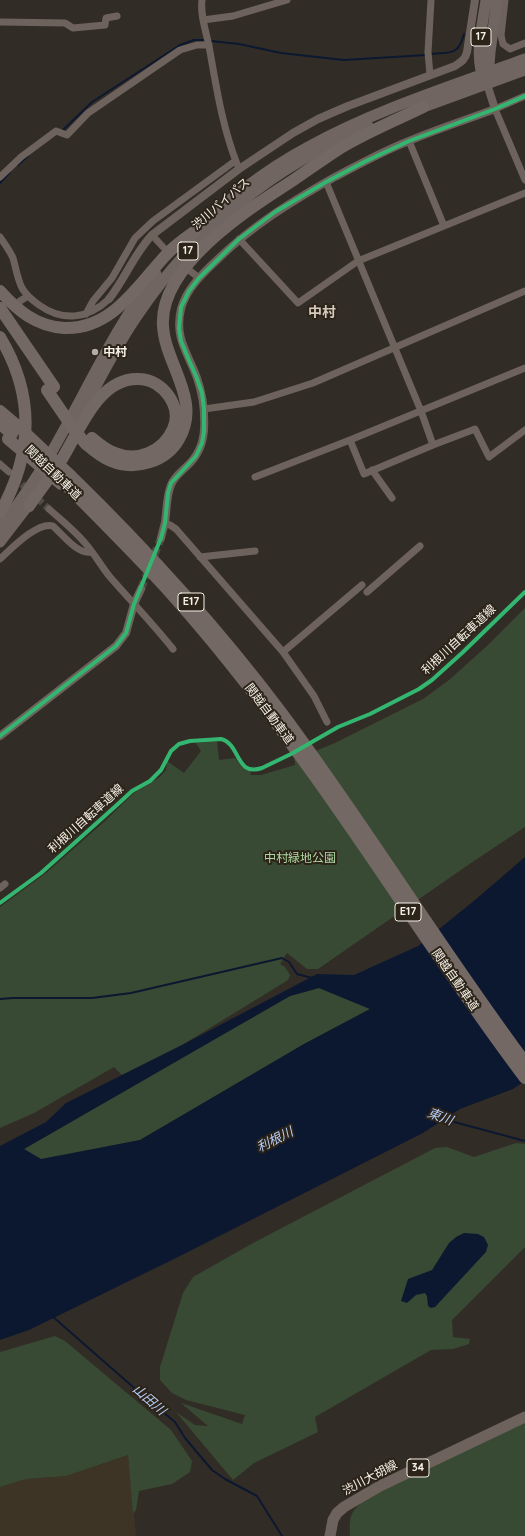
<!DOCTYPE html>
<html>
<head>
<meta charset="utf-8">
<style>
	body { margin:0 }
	canvas { display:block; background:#322c26 }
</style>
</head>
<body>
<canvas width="525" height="1536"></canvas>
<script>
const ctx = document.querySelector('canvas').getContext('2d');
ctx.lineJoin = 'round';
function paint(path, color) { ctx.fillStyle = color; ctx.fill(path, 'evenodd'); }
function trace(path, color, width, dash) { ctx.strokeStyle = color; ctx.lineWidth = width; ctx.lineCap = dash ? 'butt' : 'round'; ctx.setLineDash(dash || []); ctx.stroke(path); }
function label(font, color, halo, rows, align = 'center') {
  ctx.font = font + ' Quicksand,"Noto Sans JP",sans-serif'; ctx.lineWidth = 4; ctx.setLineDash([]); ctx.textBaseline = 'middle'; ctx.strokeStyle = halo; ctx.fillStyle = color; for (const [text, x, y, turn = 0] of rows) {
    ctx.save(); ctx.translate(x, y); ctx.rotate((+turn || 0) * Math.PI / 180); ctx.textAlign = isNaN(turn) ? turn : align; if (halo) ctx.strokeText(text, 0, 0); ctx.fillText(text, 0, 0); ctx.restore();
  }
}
paint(new Path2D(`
	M 128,1455 L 136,1536 L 0,1536 L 0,1487 L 26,1479 L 66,1476 Z`), '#3d3425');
paint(new Path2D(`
	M 525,608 L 525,827 L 471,863 L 318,969 L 307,969 L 287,953 L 280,964 L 285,967 L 290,975 L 288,980 L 267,993 L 182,1045 L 122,1075 L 114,1067 L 34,1113 L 0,1128 L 0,907 L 46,873 L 104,822 L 135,792 L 160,777 L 166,770 L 167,761 L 184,773 L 201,751 L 196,743 L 217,741 L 219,760 L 235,758 L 243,768 L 252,770 L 250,775 L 261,775 L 295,765 L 295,761 L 293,760 L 335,743 L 423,699 L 449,680 L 488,645 Z
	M 319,988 L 370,1009 L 304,1044 L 140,1140 L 41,1160 L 24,1149 L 290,996 Z
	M 516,1143 L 525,1144 L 525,1247 L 452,1320 L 453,1337 L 470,1339 L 469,1344 L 453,1349 L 431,1350 L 315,1417 L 318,1432 L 254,1463 L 233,1480 L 176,1412 L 195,1425 L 208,1426 L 181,1403 L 242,1424 L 245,1415 L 186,1400 L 172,1393 L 160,1380 L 160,1367 L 183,1293 L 193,1277 L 255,1242 L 435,1148 L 447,1147 L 474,1157 Z
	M 55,1336 L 65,1341 L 171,1430 L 192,1461 L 190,1472 L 172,1484 L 139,1491 L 136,1510 L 133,1514 L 128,1455 L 66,1476 L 26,1479 L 0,1487 L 0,1352 Z
	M 525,1420 L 525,1536 L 350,1536 C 349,1513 351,1511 369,1497 Z`), '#384a33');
paint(new Path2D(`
	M 525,857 L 525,1081 L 513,1089 L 460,1109 L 423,1133 L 176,1258 L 29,1330 L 0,1340 L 0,1146 L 46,1122 L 66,1103 L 182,1045 L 317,974 L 354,975 L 418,946 L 475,900 ZM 319,988 L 370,1009 L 304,1044 L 140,1140 L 41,1159 L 24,1149 L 290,996 Z
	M 464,1233 L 478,1234 L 484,1237 L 488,1245 L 486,1252 L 435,1307 L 431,1308 L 428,1306 L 427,1296 L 425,1293 L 416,1295 L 407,1303 L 401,1301 L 408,1279 L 432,1270 L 449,1243 L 456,1237 Z`), '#0c1830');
trace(new Path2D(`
	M 211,41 L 239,44 L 281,53 L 344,60 L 426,55
	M 431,54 C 451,52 458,56 464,34
	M 62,131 L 92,102 L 180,45 L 194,40 L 206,40
	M 18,165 L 28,156
	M 0,183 L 10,172
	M 0,999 L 13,998 L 92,998 L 131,993 L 282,958 L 289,962 L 297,974 L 312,978
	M 443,1119 L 525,1141
	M 52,1316 L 141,1394 L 175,1422 L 185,1438 L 212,1470 L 225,1479 L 257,1496 L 282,1536`), '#0c1830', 2);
trace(new Path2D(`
	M 14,477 L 49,509`), '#4f4a43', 7, [7, 3.5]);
trace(new Path2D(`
	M 141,589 L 161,538`), '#4f4a43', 8, [8, 4]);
trace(new Path2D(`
	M 202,0 C 200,15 206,31 209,46 C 216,85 222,126 237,164
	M 505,0 L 501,35 L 503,44 L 510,49 L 525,43
	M 203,20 L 233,16 L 287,0
	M 1,22 L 65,23 L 73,28 L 105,25 L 106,18 L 117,16
	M 430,75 L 428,52 L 431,0
	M 525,96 L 495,109 L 525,180
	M 409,141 L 444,226
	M 0,177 L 21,157 L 56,131 L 67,135 L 88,113 L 180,50 L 197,45 L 209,45
	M 326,182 L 421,411 L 433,445
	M 152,235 L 163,247
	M 0,237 C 4,243 10,251 13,258 C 16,268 17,278 22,288 C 26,295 32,300 39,305 C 63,322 88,319 109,299
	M 239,239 L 298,303 L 358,261 L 525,193
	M 189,270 L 199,278
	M 20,301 L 28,296
	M 86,314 L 93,301 L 112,278 L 135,238 L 153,221 L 235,161
	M 204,409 L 254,402 L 313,383 L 525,291
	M 350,440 L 364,474 L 433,445 L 475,429 L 489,457 L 525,430
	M 0,464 L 9,472
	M 372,470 L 392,498
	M 255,477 L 350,440 L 525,368
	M 49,509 C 61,520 74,530 85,543 C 94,553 101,566 110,577 C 131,601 153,624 173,649
	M 165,523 L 170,525 L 176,529 L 283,652 L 314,696 L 327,722
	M 200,557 L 255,551
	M 0,559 C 11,549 38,521 53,526 C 63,535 78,555 91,552
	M 367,592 L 420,546
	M 283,652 L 362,585
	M 0,888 L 5,884`), '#6e625d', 7);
trace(new Path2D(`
	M 109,299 C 125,279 134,254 152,235 L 239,169 L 293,133 L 318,119 L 348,106 L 455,66 C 461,62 465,60 467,52 L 475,0
	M 161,538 C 162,533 164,527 165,522 C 167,510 166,497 171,485 C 174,477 181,472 187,466 C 197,457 203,444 204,430 C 205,413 203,395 197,378 C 188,353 174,338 181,309 C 186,289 203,273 218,259 C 253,225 291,202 333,178 C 358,165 383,151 409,141 C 437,129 466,120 495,109 L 487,84
	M 0,736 L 116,646 L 126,633 L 134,604 L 141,589`), '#6e625d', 8);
trace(new Path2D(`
	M 330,1536 L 333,1520 L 337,1513 L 344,1507 L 380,1486 L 525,1417`), '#6e625c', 11);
trace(new Path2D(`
	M 488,78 L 490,52 L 497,0
	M 485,80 C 473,60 483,23 486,0
	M 415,110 L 525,70
	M 187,239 C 223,203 263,171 308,147 C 377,109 452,86 525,59
	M 77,421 C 97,385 115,347 139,313 C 195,230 275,165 369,127
	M 0,529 C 18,504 36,480 51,453 C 86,393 113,330 156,274
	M 0,542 L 33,499`), '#706560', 11);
trace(new Path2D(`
	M 0,291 C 18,311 36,326 64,328 C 112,330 137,286 166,255 C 174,246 184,239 194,232
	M 0,308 L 54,387
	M 0,337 C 35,395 33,454 0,513
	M 0,411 L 19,427
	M 0,424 L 12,434
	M 86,444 C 94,451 101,457 111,461 C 135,471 166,462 179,439 C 202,400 165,364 163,326 C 159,266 247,210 292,181 C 308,170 325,158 342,147 C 367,132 396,120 423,107
	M 70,475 C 146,549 217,627 281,712 C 366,826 440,948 525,1062
	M 63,482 C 98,517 133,552 166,588 C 211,638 253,691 292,745 C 373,854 443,970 525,1078
	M 29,506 C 40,490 52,475 62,459 C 80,430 99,376 140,379 C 163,380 183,407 173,429 C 163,452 137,462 115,453 C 106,450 99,444 92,438`), '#736864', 12);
trace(new Path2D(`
	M 47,390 L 75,431 L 86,444
	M 19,427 L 70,475
	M 8,439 L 61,484`), '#736864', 12);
trace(new Path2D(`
	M 0,736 L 116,646 L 126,633 L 134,604 L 161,538 L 165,523 L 168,493 L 171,483 L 196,456 L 202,443 L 204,431 L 204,409 L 202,393 L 196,376 L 188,358 L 181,341 L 179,328 L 181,307 L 189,291 L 199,278 L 239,239 L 275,212 L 326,182 L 366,161 L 409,141 L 495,109 L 525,96
	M 0,903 L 41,873 L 118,804 L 132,791 L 150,781 L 161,770 L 171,751 L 179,744 L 190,741 L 221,739 C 241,744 235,777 262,768 L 291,754 L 338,727 L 370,714 L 419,689 L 432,680 L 462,653 L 525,592`), '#33b770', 4);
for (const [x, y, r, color] of [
	[95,352,4,"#b1aca5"]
]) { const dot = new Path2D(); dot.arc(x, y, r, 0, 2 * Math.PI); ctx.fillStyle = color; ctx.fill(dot); trace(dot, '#2c2418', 1.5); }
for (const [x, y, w] of [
	[481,37,20],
	[188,251,20],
	[191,602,26],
	[408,912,26],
	[418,1468,22]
]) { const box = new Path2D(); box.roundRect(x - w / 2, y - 9, w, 18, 3); ctx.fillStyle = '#2c2418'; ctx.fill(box); trace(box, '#f6f1e9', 1); }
label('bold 11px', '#f6f1e9', null, [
	["17",481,37],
	["17",188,251],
	["E17",191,602],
	["E17",408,912],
	["34",418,1468]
]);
label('12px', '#f6f1e9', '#2c2418', [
	["渋川バイパス",221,204,-41],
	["関越自動車道",53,473,44],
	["利根川自転車道線",459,640,-43],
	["関越自動車道",269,714,53],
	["利根川自転車道線",86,819,-42],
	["関越自動車道",455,980,55],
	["渋川大胡線",370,1478,-28]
]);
label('bold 12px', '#f6f1e9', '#2c2418', [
	["中村",103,352]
], 'left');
label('12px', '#acdaa4', '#2c2418', [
	["中村緑地公園",300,858]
]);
label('italic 13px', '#b6cffd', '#2c2418', [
	["東川",440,1117,20],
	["利根川",275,1140,-27],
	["山田川",149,1400,41]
]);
label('bold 14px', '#d5cabc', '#2c2418', [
	["中村",322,313]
]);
</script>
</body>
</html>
